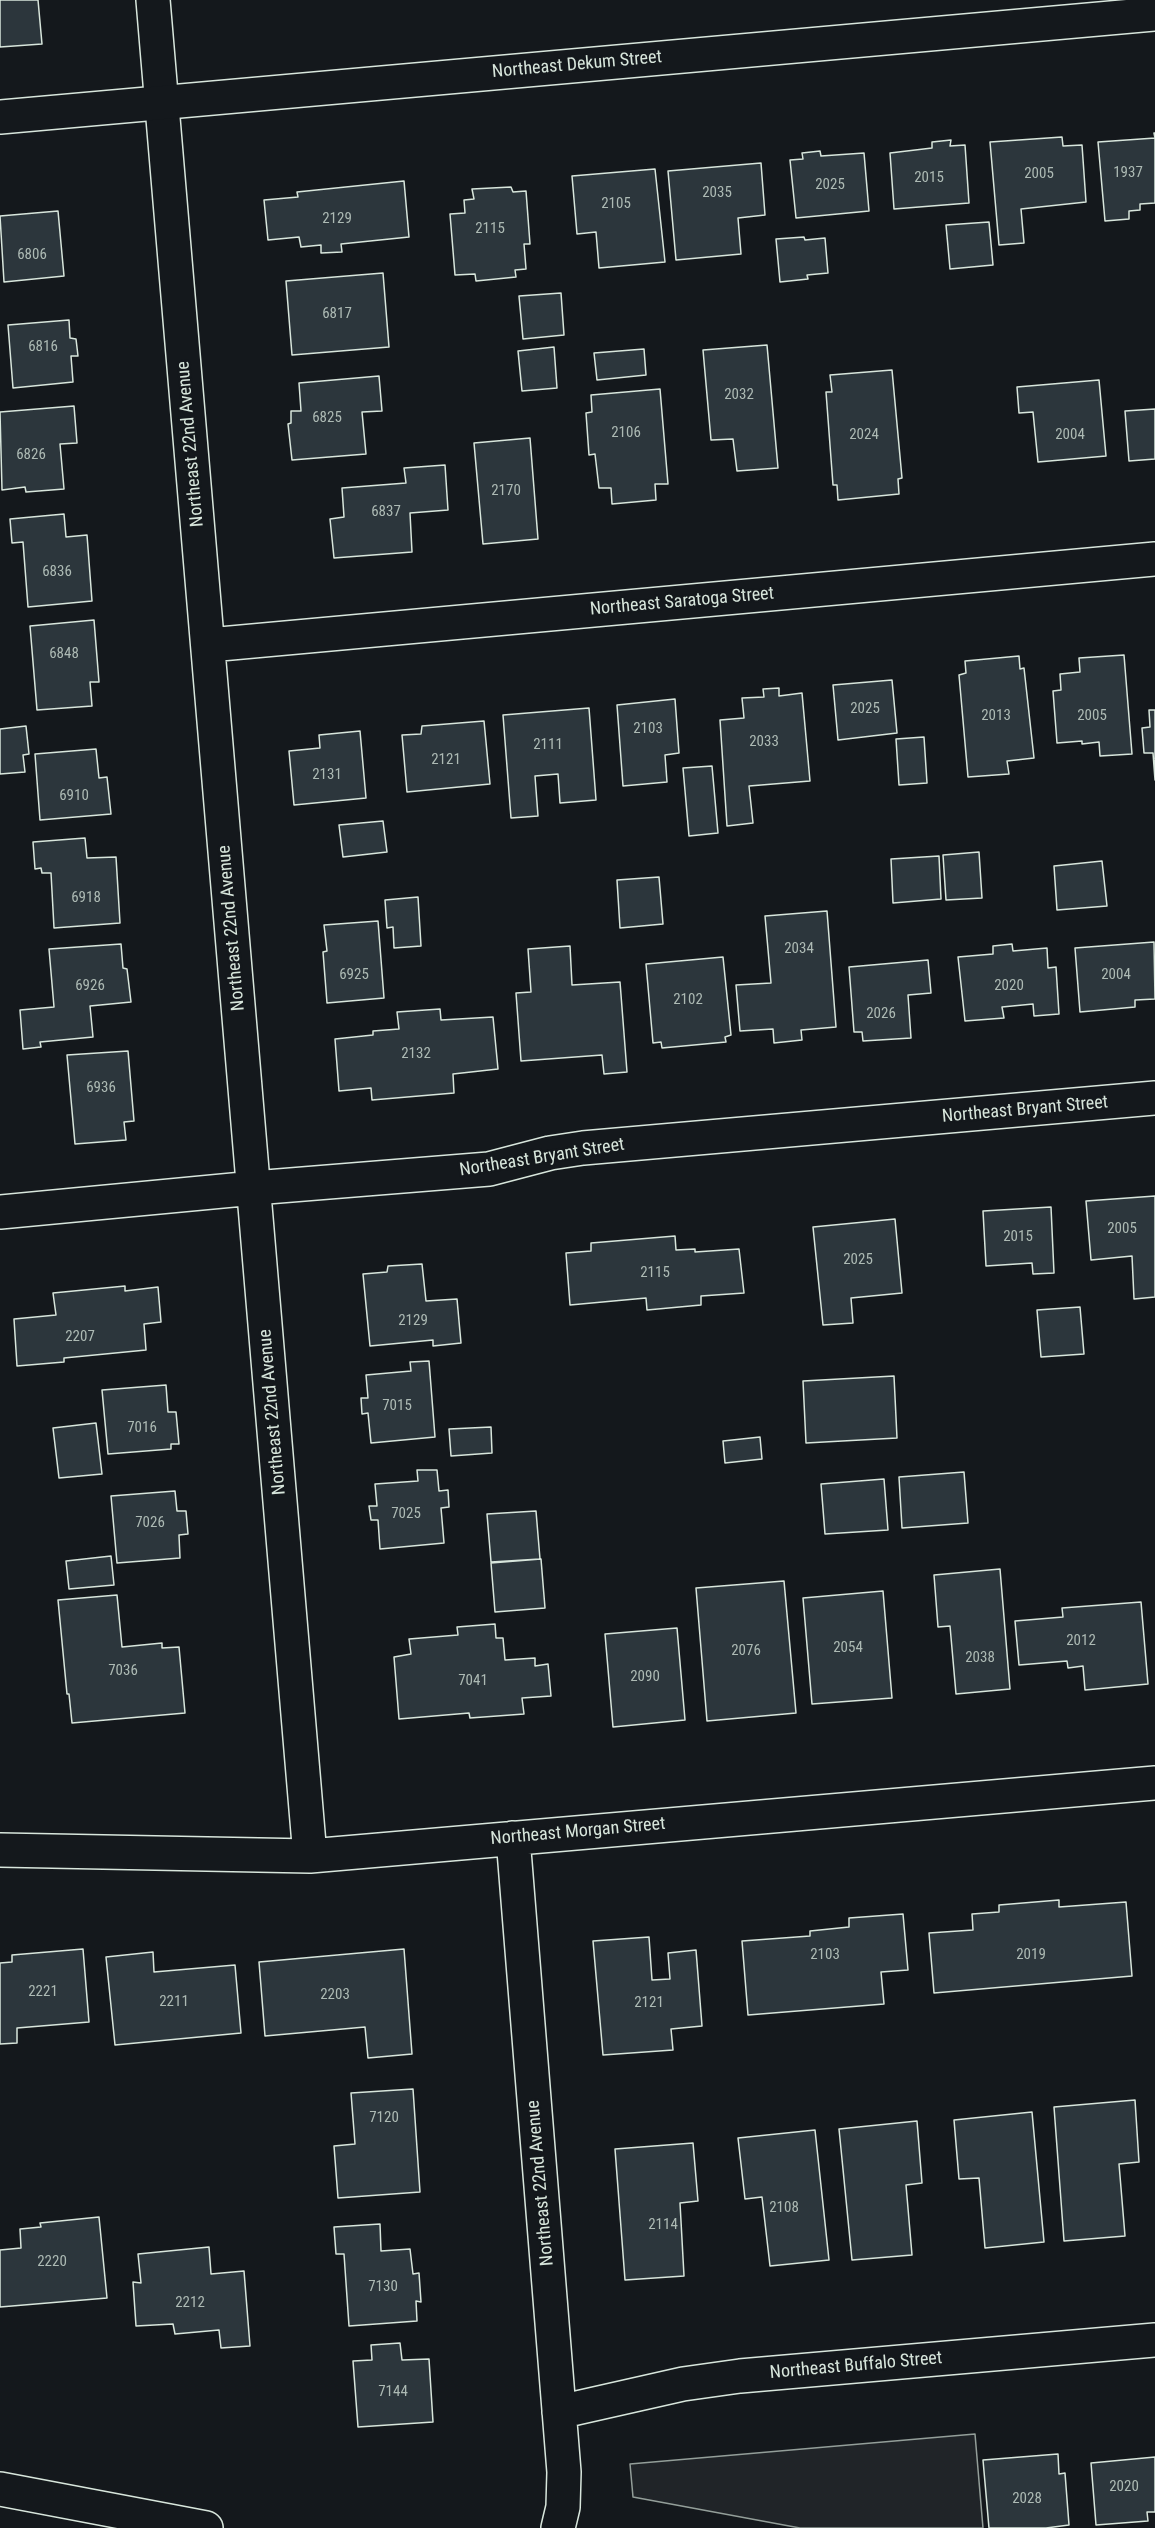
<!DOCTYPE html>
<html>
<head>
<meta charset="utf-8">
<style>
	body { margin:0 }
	canvas { display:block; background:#14181c }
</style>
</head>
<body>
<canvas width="1155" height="2528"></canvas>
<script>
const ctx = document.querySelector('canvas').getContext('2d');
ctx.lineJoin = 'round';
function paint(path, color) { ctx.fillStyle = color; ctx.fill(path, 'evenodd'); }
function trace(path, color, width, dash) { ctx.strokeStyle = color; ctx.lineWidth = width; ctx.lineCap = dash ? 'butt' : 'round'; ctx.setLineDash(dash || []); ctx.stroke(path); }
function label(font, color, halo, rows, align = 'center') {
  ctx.font = font + ' "Roboto Condensed",sans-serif'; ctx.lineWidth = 4.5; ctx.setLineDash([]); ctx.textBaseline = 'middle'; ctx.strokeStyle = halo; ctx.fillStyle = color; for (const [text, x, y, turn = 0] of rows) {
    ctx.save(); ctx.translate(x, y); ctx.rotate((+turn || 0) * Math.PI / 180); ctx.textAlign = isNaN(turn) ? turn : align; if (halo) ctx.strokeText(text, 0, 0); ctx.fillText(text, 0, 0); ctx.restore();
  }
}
const green = new Path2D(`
	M 975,2434 L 983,2528 L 800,2528 L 633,2497 L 630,2464 Z`);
paint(green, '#202428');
trace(green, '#939e99', 1.5);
const building = new Path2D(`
	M 0,0 L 38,0 L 42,44 L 0,47 Z
	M 1154,133 L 1155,133 L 1155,203 L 1140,204 L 1140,210 L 1129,211 L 1129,219 L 1105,221 L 1098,142 L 1155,138 Z
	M 1062,137 L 1063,146 L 1082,145 L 1086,202 L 1021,209 L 1024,243 L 999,245 L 990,142 Z
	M 951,140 L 950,146 L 965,145 L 969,203 L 894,209 L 890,153 L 932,148 L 932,142 Z
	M 820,151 L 821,156 L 864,153 L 869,211 L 796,218 L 790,160 L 803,159 L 802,153 Z
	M 761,163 L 765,215 L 738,218 L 741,254 L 676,260 L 668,171 Z
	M 655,169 L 665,262 L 599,268 L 596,232 L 577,234 L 572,176 Z
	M 404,181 L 409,237 L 341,244 L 342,252 L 321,253 L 321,245 L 301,247 L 299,237 L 268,240 L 264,200 L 298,197 L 297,192 Z
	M 511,187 L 513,192 L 526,191 L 530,244 L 524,244 L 526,269 L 515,270 L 516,277 L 476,281 L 475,274 L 455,275 L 450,214 L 465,213 L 464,200 L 474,199 L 472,189 Z
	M 58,211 L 64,276 L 4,282 L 0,216 Z
	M 989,222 L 993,265 L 950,269 L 946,225 Z
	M 804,237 L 805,240 L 825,238 L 828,273 L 807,275 L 808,279 L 780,282 L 776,239 Z
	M 383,273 L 389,347 L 292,355 L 286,281 Z
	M 561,293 L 564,335 L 523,339 L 519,296 Z
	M 69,320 L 70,338 L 76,339 L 78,356 L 71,356 L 73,382 L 13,388 L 8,325 Z
	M 767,345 L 778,468 L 737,471 L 733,439 L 711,440 L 703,350 Z
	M 554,347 L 557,388 L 522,391 L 518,351 Z
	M 644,349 L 646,375 L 597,380 L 594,353 Z
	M 892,370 L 902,478 L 898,479 L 899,494 L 838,500 L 837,485 L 833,485 L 826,392 L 832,392 L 830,375 Z
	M 379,376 L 382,411 L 362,412 L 366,454 L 292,460 L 288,424 L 291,423 L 291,411 L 301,411 L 299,383 Z
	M 1099,380 L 1106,456 L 1038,462 L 1033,412 L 1019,413 L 1017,387 Z
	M 660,389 L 668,484 L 655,484 L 656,500 L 612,504 L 611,488 L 599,488 L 595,454 L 589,455 L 586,413 L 592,412 L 591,395 Z
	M 74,406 L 77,443 L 60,444 L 64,489 L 26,492 L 25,487 L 2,490 L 0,412 Z
	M 1155,409 L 1155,459 L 1129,461 L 1125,411 Z
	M 530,438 L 538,539 L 483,544 L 474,443 Z
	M 445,465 L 448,510 L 410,513 L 412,552 L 334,558 L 330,519 L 344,517 L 342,488 L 406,483 L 404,468 Z
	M 64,514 L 66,537 L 87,535 L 92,601 L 28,607 L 23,542 L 12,543 L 10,519 Z
	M 94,620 L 99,682 L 90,682 L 92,706 L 37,710 L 30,626 Z
	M 1124,655 L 1132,754 L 1100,756 L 1099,742 L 1082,744 L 1082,741 L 1057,743 L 1053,691 L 1061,690 L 1060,674 L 1080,672 L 1079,658 Z
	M 1019,656 L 1020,669 L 1024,668 L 1034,758 L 1007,761 L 1009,774 L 968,777 L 959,675 L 966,673 L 965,661 Z
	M 892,680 L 897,733 L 838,740 L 833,685 Z
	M 779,688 L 779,696 L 802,693 L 810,781 L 749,786 L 753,823 L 727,826 L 720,720 L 744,718 L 742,698 L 764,697 L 763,689 Z
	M 675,699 L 679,753 L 665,755 L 667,782 L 623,786 L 617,705 Z
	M 589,708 L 596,800 L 560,803 L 558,774 L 535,776 L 538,816 L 511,818 L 503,715 Z
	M 1149,710 L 1155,710 L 1155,780 L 1153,753 L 1144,753 L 1142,728 L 1150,727 Z
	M 484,721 L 490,784 L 407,792 L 402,735 L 421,734 L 422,726 Z
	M 26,726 L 29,754 L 23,755 L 25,772 L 0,774 L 0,729 Z
	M 360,731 L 366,798 L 294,805 L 289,751 L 320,748 L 319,735 Z
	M 924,737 L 927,783 L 899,785 L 896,739 Z
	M 96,749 L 99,778 L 107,777 L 111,814 L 40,820 L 35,754 Z
	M 712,766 L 718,833 L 689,836 L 683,768 Z
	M 383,821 L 387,852 L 343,857 L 339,825 Z
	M 85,838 L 87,858 L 116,857 L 120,923 L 54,928 L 51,873 L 42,873 L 41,868 L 35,869 L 33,842 Z
	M 979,852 L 982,898 L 946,900 L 943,855 Z
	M 939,856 L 941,899 L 893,903 L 891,859 Z
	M 1102,861 L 1107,906 L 1057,910 L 1054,866 Z
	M 659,877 L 663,924 L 620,928 L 617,880 Z
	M 418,897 L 421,946 L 394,948 L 393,927 L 387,928 L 385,900 Z
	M 827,911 L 836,1027 L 801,1030 L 802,1040 L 774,1043 L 773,1029 L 740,1031 L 736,985 L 771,983 L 765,916 Z
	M 378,921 L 384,998 L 327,1003 L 323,952 L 327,951 L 324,925 Z
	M 1154,942 L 1155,999 L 1135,1000 L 1135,1007 L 1080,1012 L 1075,948 Z
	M 121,944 L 123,968 L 127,969 L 131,1002 L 90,1006 L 93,1037 L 40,1042 L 41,1047 L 23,1049 L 20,1010 L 54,1007 L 49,949 Z
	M 1012,944 L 1013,951 L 1047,948 L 1048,968 L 1056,967 L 1059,1014 L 1034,1016 L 1033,1004 L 1002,1007 L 1004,1018 L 965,1021 L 958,957 L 993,954 L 993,946 Z
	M 570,946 L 572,985 L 620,982 L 627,1072 L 604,1074 L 602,1055 L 521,1061 L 516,993 L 531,992 L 528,949 Z
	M 723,957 L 731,1035 L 725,1037 L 726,1042 L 662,1048 L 661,1042 L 653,1043 L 646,964 Z
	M 928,960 L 931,993 L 908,995 L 911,1038 L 863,1041 L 862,1032 L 854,1032 L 849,967 Z
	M 440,1009 L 441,1020 L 493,1017 L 498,1069 L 453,1074 L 454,1093 L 372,1100 L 371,1088 L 339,1091 L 335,1039 L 373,1035 L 373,1031 L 399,1029 L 397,1012 Z
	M 128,1051 L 134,1121 L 124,1122 L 126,1140 L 75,1144 L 67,1055 Z
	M 1155,1196 L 1155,1297 L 1134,1299 L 1132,1256 L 1091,1260 L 1086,1201 Z
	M 1051,1207 L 1054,1273 L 1033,1274 L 1032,1263 L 986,1266 L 983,1211 Z
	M 895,1219 L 902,1293 L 851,1298 L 853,1323 L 823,1325 L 813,1227 Z
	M 675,1236 L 676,1250 L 695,1249 L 695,1252 L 739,1249 L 744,1293 L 701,1296 L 701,1305 L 647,1310 L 646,1298 L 570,1305 L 566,1253 L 591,1251 L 591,1243 Z
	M 422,1264 L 426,1301 L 457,1299 L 461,1343 L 433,1346 L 433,1340 L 370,1346 L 363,1274 L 387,1272 L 388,1266 Z
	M 125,1286 L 125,1291 L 158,1287 L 161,1322 L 144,1324 L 146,1350 L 64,1358 L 64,1362 L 17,1366 L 14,1319 L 56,1315 L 53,1293 Z
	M 1080,1307 L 1084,1354 L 1041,1357 L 1037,1310 Z
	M 429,1361 L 435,1437 L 371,1443 L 368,1413 L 362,1414 L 361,1398 L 368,1398 L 366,1375 L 411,1371 L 410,1362 Z
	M 894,1376 L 897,1438 L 806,1443 L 803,1381 Z
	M 166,1385 L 168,1412 L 176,1412 L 179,1444 L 171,1444 L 171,1449 L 108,1454 L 102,1390 Z
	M 96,1423 L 102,1474 L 59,1478 L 53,1428 Z
	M 491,1427 L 492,1453 L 451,1456 L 449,1429 Z
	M 760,1437 L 762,1459 L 725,1463 L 723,1441 Z
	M 417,1470 L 437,1470 L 439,1491 L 448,1490 L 449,1507 L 441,1508 L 444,1543 L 380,1549 L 378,1520 L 371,1520 L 369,1506 L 377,1506 L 375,1484 L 418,1481 Z
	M 964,1472 L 968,1523 L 902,1528 L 899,1477 Z
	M 884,1479 L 888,1530 L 825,1534 L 821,1484 Z
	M 175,1491 L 177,1511 L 186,1511 L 188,1534 L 179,1535 L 180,1558 L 117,1563 L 111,1496 Z
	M 536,1511 L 540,1559 L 491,1562 L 487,1514 Z
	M 111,1556 L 114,1585 L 69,1589 L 66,1561 Z
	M 541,1559 L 545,1608 L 495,1612 L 491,1563 Z
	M 1000,1569 L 1010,1689 L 956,1694 L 950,1626 L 938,1627 L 934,1575 Z
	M 784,1581 L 796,1713 L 707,1721 L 696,1588 Z
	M 883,1591 L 892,1698 L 812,1704 L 803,1598 Z
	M 117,1595 L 122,1647 L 162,1643 L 162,1648 L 179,1647 L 185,1713 L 72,1723 L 69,1694 L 67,1694 L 58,1600 Z
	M 1141,1602 L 1148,1684 L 1085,1690 L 1083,1666 L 1068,1668 L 1067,1661 L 1019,1665 L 1015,1621 L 1063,1617 L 1062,1608 Z
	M 495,1624 L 496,1638 L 503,1638 L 505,1660 L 535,1658 L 535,1666 L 548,1664 L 551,1696 L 522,1698 L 524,1714 L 470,1718 L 469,1713 L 399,1719 L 394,1657 L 411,1654 L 409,1639 L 458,1635 L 457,1627 Z
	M 677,1628 L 685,1720 L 613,1727 L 605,1634 Z
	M 1059,1900 L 1059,1907 L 1126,1902 L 1132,1976 L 934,1993 L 929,1933 L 973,1930 L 972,1914 L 999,1912 L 999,1905 Z
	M 903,1914 L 908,1970 L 881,1972 L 884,2004 L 748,2015 L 742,1941 L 810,1936 L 810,1931 L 849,1927 L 849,1918 Z
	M 649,1937 L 652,1980 L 670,1979 L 668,1953 L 696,1950 L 702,2026 L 671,2029 L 673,2050 L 603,2055 L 593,1941 Z
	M 83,1949 L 89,2022 L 17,2028 L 17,2043 L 0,2044 L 0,1963 L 12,1962 L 12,1955 Z
	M 404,1949 L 412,2054 L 368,2058 L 365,2027 L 265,2036 L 259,1962 Z
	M 153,1952 L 154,1972 L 235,1965 L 241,2033 L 115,2045 L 106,1957 Z
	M 413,2089 L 420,2192 L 338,2198 L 334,2146 L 355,2144 L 351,2093 Z
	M 1135,2100 L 1139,2162 L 1119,2164 L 1125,2236 L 1064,2241 L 1054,2107 Z
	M 1032,2112 L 1044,2242 L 985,2248 L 979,2178 L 959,2179 L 954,2120 Z
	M 917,2121 L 922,2183 L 906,2185 L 912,2255 L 852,2260 L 839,2129 Z
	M 815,2130 L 829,2260 L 770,2266 L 762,2197 L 745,2199 L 738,2138 Z
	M 693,2143 L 698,2201 L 680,2203 L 684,2276 L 625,2280 L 615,2149 Z
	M 99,2217 L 107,2298 L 0,2307 L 0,2250 L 21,2248 L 20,2229 L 41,2227 L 40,2223 Z
	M 380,2224 L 381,2251 L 410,2249 L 413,2274 L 419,2273 L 421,2302 L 416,2301 L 417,2321 L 349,2326 L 344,2254 L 336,2254 L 334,2227 Z
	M 209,2247 L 211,2274 L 244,2271 L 250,2346 L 221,2348 L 219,2330 L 175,2334 L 173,2324 L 136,2326 L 133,2282 L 141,2283 L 138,2254 Z
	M 400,2343 L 402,2360 L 429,2359 L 433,2422 L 358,2427 L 353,2361 L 372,2360 L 371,2345 Z
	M 1058,2454 L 1059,2474 L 1065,2473 L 1069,2525 L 1046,2528 L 989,2528 L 983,2460 Z
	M 1155,2457 L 1155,2512 L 1147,2512 L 1148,2521 L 1096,2525 L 1091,2463 Z`);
paint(building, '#2c363c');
trace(building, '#d8e6dc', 1.5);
const street = new Path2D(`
	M 153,0 L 310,1856
	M 209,645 L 1155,559
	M 0,1212 L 254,1188 L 489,1169 L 550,1153 L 583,1148 L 1155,1098
	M 513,1838 L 564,2472 L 563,2507 L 558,2528
	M 0,1850 L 310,1856 L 1155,1783
	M 559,2412 L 683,2384 L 740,2376 L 1155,2340`);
const secondary = new Path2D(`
	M 0,117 L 1155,14`);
const primary = new Path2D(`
	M 0,2489 L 206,2528`);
trace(street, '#d8e6dc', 36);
trace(secondary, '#d8e6dc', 36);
trace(primary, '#d8e6dc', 36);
trace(street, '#14181c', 33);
trace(secondary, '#14181c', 33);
trace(primary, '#14181c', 33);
label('15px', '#adbab4', null, [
	["1937",1128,173],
	["2005",1039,174],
	["2015",929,178],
	["2025",830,185],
	["2035",717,193],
	["2105",616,204],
	["2129",337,219],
	["2115",490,229],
	["6806",32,255],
	["6817",337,314],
	["6816",43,347],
	["2032",739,395],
	["6825",327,418],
	["2106",626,433],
	["2024",864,435],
	["2004",1070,435],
	["6826",31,455],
	["2170",506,491],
	["6837",386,512],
	["6836",57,572],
	["6848",64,654],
	["2025",865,709],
	["2013",996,716],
	["2005",1092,716],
	["2103",648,729],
	["2033",764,742],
	["2111",548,745],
	["2121",446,760],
	["2131",327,775],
	["6910",74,796],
	["6918",86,898],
	["2034",799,949],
	["6925",354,975],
	["2004",1116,975],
	["6926",90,986],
	["2020",1009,986],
	["2102",688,1000],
	["2026",881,1014],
	["2132",416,1054],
	["6936",101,1088],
	["2005",1122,1229],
	["2015",1018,1237],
	["2025",858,1260],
	["2115",655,1273],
	["2129",413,1321],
	["2207",80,1337],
	["7015",397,1406],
	["7016",142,1428],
	["7025",406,1514],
	["7026",150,1523],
	["2012",1081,1641],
	["2054",848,1648],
	["2076",746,1651],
	["2038",980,1658],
	["7036",123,1671],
	["2090",645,1677],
	["7041",473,1681],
	["2103",825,1955],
	["2019",1031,1955],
	["2221",43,1992],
	["2203",335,1995],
	["2211",174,2002],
	["2121",649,2003],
	["7120",384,2118],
	["2108",784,2208],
	["2114",663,2225],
	["2220",52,2262],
	["7130",383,2287],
	["2212",190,2303],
	["7144",393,2392],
	["2020",1124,2487],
	["2028",1027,2499]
]);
label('18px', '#d8e6dc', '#14181c', [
	["Northeast Dekum Street",577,65,-5],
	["Northeast 22nd Avenue",191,444,-95],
	["Northeast Saratoga Street",682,602,-5],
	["Northeast 22nd Avenue",232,928,-95],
	["Northeast Bryant Street",1025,1110,-5],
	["Northeast Bryant Street",542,1158,-9],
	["Northeast 22nd Avenue",273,1412,-95],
	["Northeast Morgan Street",578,1832,-5],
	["Northeast 22nd Avenue",541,2183,-95],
	["Northeast Buffalo Street",856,2366,-5]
]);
</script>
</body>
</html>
